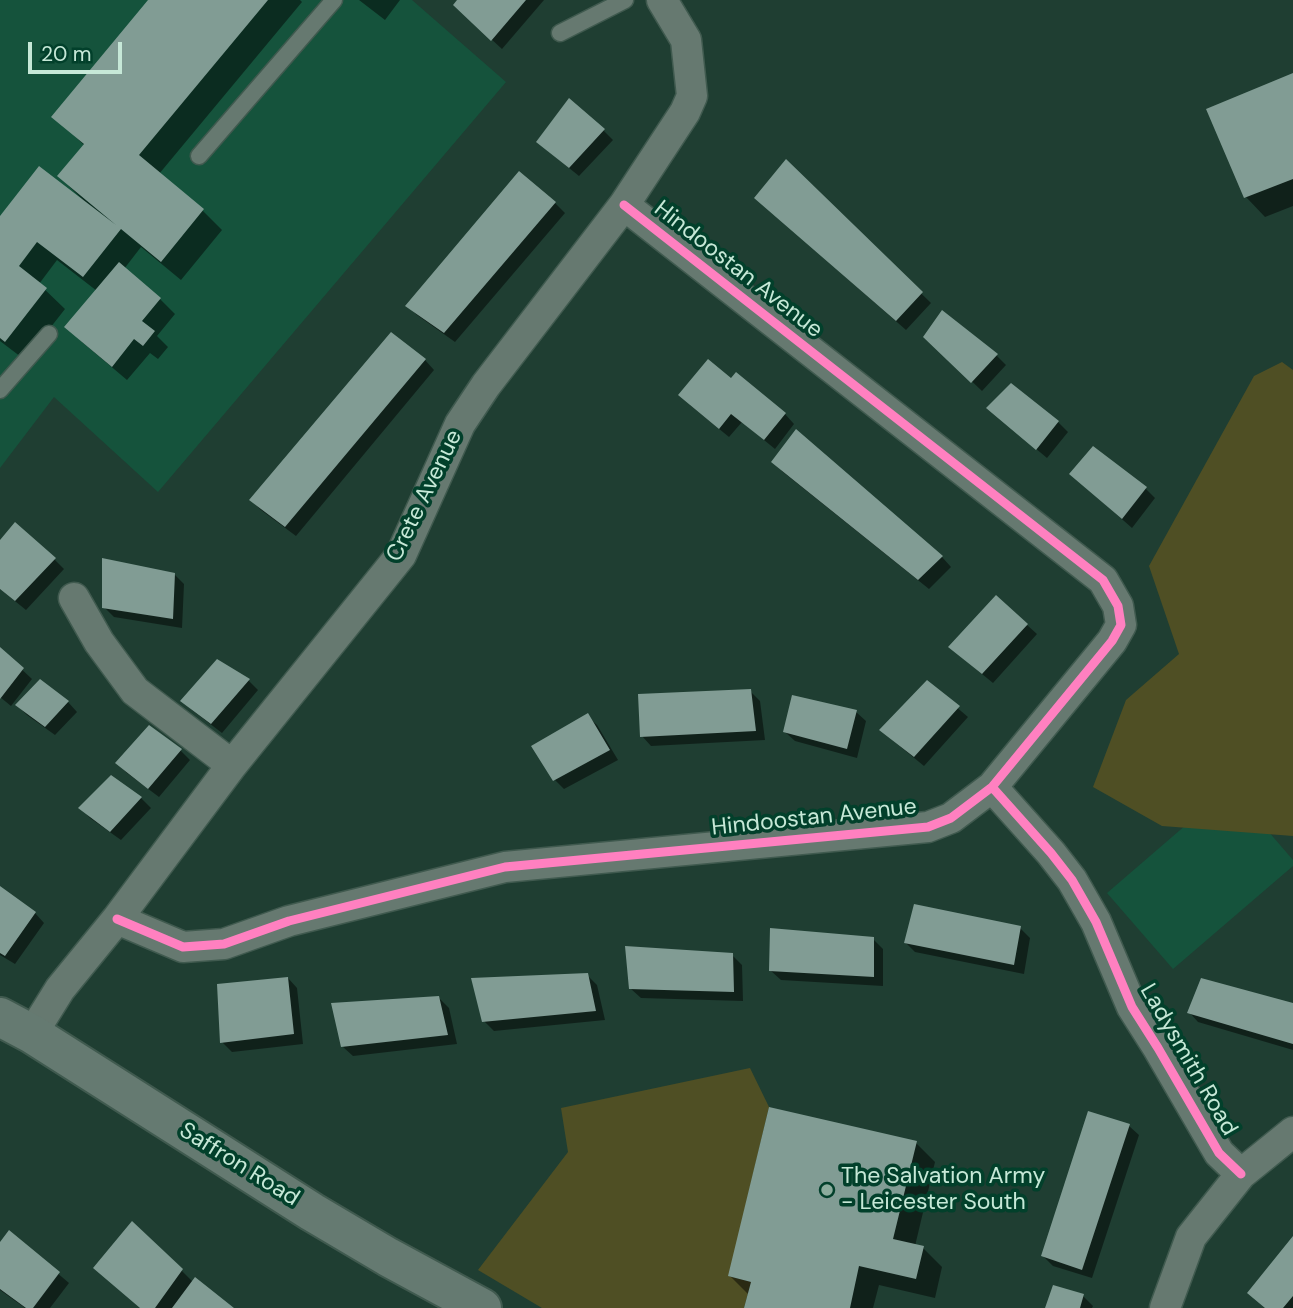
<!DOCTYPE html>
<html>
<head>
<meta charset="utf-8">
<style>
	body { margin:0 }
	#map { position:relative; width:1293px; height:1308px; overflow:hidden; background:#1f3e32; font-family:"DM Sans",sans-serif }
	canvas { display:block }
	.scale { position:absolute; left:28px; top:42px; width:94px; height:32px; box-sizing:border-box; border:4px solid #c6e8d7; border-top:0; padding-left:9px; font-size:21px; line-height:24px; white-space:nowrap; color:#c6e8d7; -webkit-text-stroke:5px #02402b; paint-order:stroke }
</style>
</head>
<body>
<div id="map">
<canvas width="1293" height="1308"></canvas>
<div class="scale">20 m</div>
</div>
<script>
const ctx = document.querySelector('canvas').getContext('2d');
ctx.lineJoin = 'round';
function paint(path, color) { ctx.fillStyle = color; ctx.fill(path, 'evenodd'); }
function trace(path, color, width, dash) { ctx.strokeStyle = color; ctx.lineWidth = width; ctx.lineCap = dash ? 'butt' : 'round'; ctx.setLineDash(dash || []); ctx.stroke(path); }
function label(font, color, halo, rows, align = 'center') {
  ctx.font = font + ' "DM Sans",sans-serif'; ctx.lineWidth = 7; ctx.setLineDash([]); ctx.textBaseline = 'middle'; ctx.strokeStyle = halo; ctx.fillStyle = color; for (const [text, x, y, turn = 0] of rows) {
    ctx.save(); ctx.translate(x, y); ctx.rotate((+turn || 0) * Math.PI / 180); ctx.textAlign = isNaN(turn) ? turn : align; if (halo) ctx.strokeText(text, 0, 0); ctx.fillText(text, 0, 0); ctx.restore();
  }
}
paint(new Path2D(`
	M 0,0 L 412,0 L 506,82 L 158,492 L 54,397 L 0,468 Z
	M 1230,787 L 1293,860 L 1293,866 L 1173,969 L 1107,893 Z`), '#15533c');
paint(new Path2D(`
	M 1282,362 L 1293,370 L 1293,836 L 1162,826 L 1093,787 L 1126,700 L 1179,654 L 1149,566 L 1254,376 Z
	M 750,1068 L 769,1107 L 729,1276 L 751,1282 L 744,1308 L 542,1308 L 478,1270 L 568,1152 L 561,1108 Z`), '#4f4f24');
paint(new Path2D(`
	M 151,0 L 300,0 L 302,2 L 159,174 L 203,211 L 222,230 L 181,280 L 141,247 L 124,269 L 160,299 L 175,314 L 157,336 L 168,347 L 158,359 L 150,353 L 127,380 L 82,342 L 67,327 L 97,291 L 57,260 L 39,284 L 65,309 L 25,360 L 0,341 L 0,219 L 80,201 L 82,199 L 59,176 L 85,146 L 54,116 Z
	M 359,0 L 400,0 L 385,20 Z
	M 460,0 L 544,0 L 502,49 L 465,15 Z
	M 1293,75 L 1293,206 L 1265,217 L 1246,197 L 1208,109 Z
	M 603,130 L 613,140 L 579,176 L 548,151 Z
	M 786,162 L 931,303 L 906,330 L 767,208 Z
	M 555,203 L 565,213 L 455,342 L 417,315 L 408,306 Z
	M 925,337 L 996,355 L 1006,365 L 982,391 Z
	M 425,360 L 434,370 L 296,536 L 261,510 L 251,500 Z
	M 731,380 L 785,414 L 794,424 L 775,449 L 742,422 L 729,437 L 690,405 Z
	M 998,417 L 1058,422 L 1068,432 L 1047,458 Z
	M 796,431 L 942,557 L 951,567 L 929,589 L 783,472 L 773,462 Z
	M 1093,448 L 1146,489 L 1155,498 L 1132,528 L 1081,483 Z
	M 0,543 L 54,559 L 64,569 L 26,610 L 0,589 Z
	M 174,574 L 184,584 L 182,628 L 114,617 L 104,607 Z
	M 1027,625 L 1037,634 L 993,683 L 960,656 Z
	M 0,649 L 32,679 L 11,706 L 0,697 Z
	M 248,680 L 258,690 L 222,733 L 192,710 L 182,701 Z
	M 927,682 L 968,717 L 924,766 L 891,739 Z
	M 750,691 L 760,701 L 765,740 L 651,746 L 642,736 Z
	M 68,702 L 77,712 L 55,735 L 27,715 L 17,705 Z
	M 856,712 L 866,721 L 857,758 L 795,741 L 785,732 Z
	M 587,716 L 597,725 L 618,760 L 564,789 L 555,780 Z
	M 149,727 L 181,751 L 190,760 L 159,797 L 127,773 L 117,763 Z
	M 111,777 L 141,798 L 151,808 L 121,840 L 90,818 L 81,808 Z
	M 0,888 L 35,913 L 44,923 L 15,964 L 0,955 Z
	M 1020,928 L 1030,938 L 1024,974 L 915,952 L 905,942 Z
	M 873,939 L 883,949 L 883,986 L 781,980 L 771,971 Z
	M 732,955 L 742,965 L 743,1001 L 641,998 L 631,989 Z
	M 587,975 L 597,985 L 605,1020 L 494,1031 L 484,1021 Z
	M 288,978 L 297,988 L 303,1044 L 232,1052 L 222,1042 Z
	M 439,998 L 449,1008 L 457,1044 L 353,1056 L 343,1047 Z
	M 1293,1005 L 1293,1050 L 1198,1022 L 1189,1012 Z
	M 1129,1126 L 1139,1135 L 1092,1278 L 1053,1266 L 1043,1256 Z
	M 916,1143 L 935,1162 L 915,1246 L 923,1248 L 942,1267 L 935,1298 L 879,1285 L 873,1308 L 746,1308 L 749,1295 L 730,1276 Z
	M 9,1232 L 69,1283 L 50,1308 L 25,1308 L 0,1290 L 0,1244 Z
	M 1293,1239 L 1293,1308 L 1266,1308 Z
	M 181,1270 L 193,1282 L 231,1308 L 141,1308 Z
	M 1083,1296 L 1093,1306 L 1092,1308 L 1047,1308 Z`), '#0007');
paint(new Path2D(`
	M 148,0 L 268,0 L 139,155 L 204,209 L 161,262 L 121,229 L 83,277 L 37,242 L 19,266 L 47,288 L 5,342 L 0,338 L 0,216 L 39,166 L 116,225 L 57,176 L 84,144 L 51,117 Z
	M 457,0 L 526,0 L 491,41 L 453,5 Z
	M 1293,73 L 1293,179 L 1244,198 L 1206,109 Z
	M 569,98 L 605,129 L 569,168 L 536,142 Z
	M 786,159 L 923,292 L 896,321 L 754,198 Z
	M 519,171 L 556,202 L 444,333 L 405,306 Z
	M 119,262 L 161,298 L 142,321 L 155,331 L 143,346 L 134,339 L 112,367 L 64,327 Z
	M 942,310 L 998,354 L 971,383 L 923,337 Z
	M 391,332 L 426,359 L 285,527 L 249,500 Z
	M 708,359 L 731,378 L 736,372 L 786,413 L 764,440 L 731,414 L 719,429 L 678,395 Z
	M 1011,383 L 1059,421 L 1036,450 L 986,408 Z
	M 796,429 L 943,556 L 918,580 L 771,462 Z
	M 1093,446 L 1147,487 L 1122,519 L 1069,474 Z
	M 15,522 L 56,558 L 15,601 L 0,589 L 0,540 Z
	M 102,558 L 175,573 L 173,619 L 102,608 Z
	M 996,595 L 1028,624 L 982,674 L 948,647 Z
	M 0,647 L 24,668 L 0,699 Z
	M 217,659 L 250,679 L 211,724 L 180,701 Z
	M 40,679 L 69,701 L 45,727 L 15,705 Z
	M 927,680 L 960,706 L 914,757 L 879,730 Z
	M 751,689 L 756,731 L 640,737 L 638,694 Z
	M 792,695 L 857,710 L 847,749 L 783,732 Z
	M 588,713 L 610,750 L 553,781 L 531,746 Z
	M 149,725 L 182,749 L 148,789 L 115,763 Z
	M 111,775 L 142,797 L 110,832 L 78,808 Z
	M 0,886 L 36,912 L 5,956 L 0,953 Z
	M 914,904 L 1021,926 L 1014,965 L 904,943 Z
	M 770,928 L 874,937 L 874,977 L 769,971 Z
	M 625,946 L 733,953 L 734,992 L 629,989 Z
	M 588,973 L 596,1011 L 482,1022 L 471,978 Z
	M 288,977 L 294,1034 L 220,1043 L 217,984 Z
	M 1201,978 L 1293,1003 L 1293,1044 L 1187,1013 Z
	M 439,996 L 448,1035 L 341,1047 L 331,1003 Z
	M 769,1107 L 917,1141 L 893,1239 L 924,1246 L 916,1279 L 859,1266 L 850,1308 L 744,1308 L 751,1282 L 728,1276 Z
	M 1088,1111 L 1130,1124 L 1082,1270 L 1041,1256 Z
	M 132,1221 L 183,1269 L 155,1308 L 140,1308 L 93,1268 Z
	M 9,1230 L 60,1272 L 33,1308 L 26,1308 L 0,1289 L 0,1242 Z
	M 1293,1236 L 1293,1296 L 1283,1308 L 1265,1308 L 1247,1293 Z
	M 195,1277 L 234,1308 L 172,1308 Z
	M 1053,1285 L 1084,1294 L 1080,1308 L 1045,1308 Z`), '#819c94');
const lane = new Path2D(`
	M 560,33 L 625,0
	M 199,156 L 334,0
	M 0,390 L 49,334`);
const street = new Path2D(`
	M 74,598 L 99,642 L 135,691 L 232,765
	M 992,787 L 1051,853 L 1072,880 L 1096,922 L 1132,1007 L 1158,1048 L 1219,1153 L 1241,1174
	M 117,919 L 183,947 L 224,944 L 289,921 L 505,867 L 928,827 L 951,818 L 992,787 L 1112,641 L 1121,625 L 1118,606 L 1103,580 L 624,205
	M 32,1034 L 60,989 L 117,919 L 232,765 L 401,555 L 460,424 L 486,385 L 624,205 L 685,112 L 692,96 L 686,40 L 662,0
	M 1165,1308 L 1191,1237 L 1241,1174 L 1293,1132`);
const secondary = new Path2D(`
	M 0,1017 L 32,1034 L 312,1212 L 388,1257 L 482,1308`);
trace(lane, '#405a4f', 19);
trace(street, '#405a4f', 33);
trace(secondary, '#405a4f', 42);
trace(lane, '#667970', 16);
trace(street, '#667970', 30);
trace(secondary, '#657a71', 38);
trace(new Path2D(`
	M 992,787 L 1051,853 L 1072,880 L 1096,922 L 1132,1007 L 1158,1048 L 1219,1153 L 1241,1174
	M 117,919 L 183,947 L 224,944 L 289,921 L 505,867 L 928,827 L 951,818 L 992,787 L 1112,641 L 1121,625 L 1118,606 L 1103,580 L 624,205`), '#ff80c0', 9);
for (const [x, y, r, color] of [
	[827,1190,7,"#8cac9d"]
]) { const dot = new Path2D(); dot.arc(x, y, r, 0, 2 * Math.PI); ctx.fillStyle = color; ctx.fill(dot); trace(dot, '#02402b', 2.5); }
label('23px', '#c6e8d7', '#02402b', [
	["Hindoostan Avenue",738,270,38],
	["Crete Avenue",425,496,-64],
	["Hindoostan Avenue",814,818,-6],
	["Ladysmith Road",1188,1060,60],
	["Saffron Road",239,1165,32]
]);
label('23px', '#c6e8d7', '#02402b', [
	["The Salvation Army",841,1177],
	["- Leicester South",841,1203]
], 'left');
</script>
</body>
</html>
